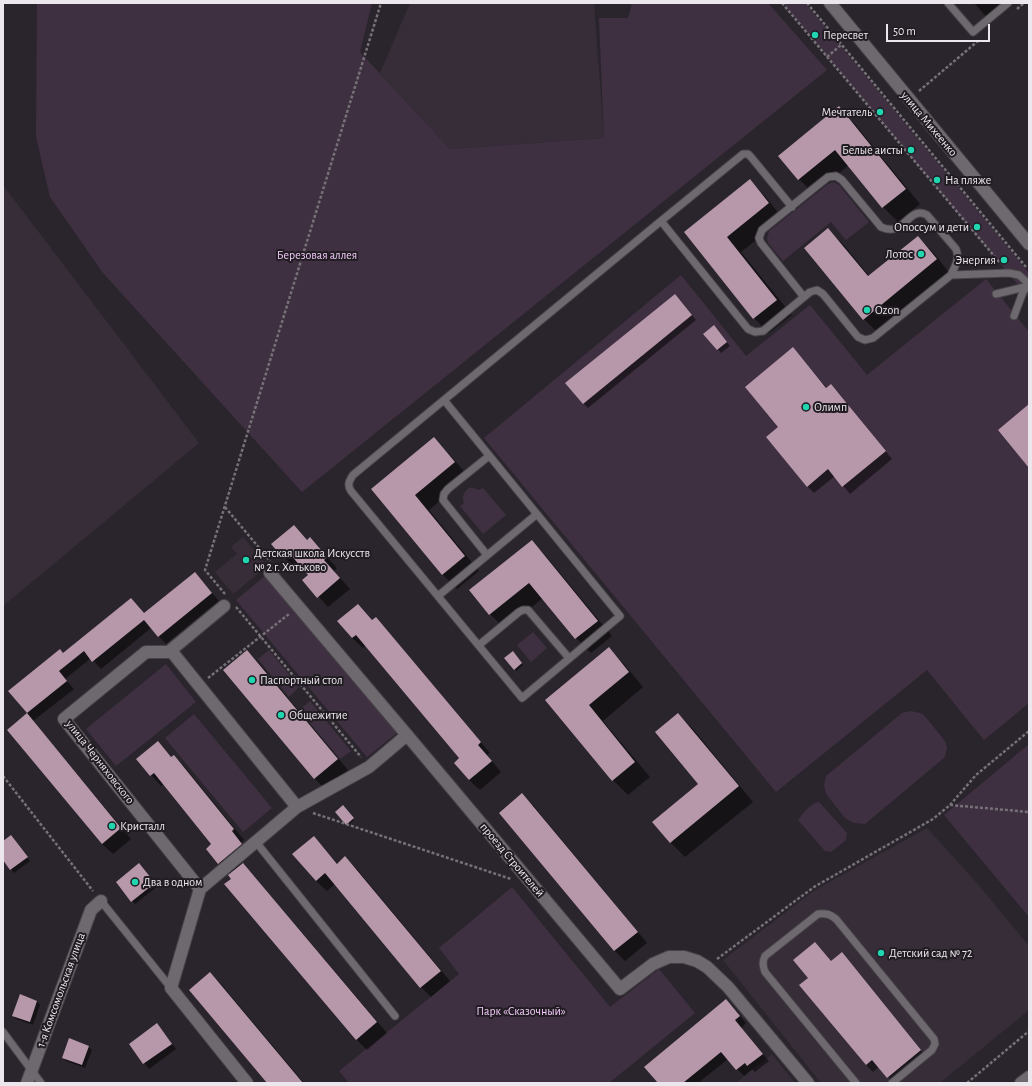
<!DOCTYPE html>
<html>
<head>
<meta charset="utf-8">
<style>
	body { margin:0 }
	#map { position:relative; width:1032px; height:1086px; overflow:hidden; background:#2a252c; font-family:"Alegreya Sans",sans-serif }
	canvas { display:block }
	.frame { position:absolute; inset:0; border:4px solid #ebe7ec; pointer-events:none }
	.scale { position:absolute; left:886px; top:24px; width:104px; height:18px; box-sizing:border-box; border:2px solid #ebe7ec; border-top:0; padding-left:5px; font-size:12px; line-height:14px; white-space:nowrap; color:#ebe7ec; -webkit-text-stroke:3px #211c22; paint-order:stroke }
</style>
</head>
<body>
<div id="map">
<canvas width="1032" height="1086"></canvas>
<div class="frame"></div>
<div class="scale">50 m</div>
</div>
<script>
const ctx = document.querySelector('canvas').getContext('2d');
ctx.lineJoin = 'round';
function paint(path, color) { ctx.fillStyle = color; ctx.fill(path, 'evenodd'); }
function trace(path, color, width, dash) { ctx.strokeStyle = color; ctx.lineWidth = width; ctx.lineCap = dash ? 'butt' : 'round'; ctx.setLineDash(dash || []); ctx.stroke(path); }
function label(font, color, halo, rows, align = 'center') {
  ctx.font = font + ' "Alegreya Sans",sans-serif'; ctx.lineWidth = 4; ctx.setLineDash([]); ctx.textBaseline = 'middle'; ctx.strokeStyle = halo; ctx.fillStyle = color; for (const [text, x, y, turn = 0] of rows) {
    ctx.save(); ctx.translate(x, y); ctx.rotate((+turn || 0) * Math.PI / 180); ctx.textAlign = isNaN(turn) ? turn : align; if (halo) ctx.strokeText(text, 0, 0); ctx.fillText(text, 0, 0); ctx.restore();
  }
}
paint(new Path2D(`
	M 410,3 L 594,3 L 604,138 L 450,149 L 380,73 Z
	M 3,185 L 199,443 L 3,606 Z
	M 243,537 L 267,566 L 233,594 L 215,572 L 237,554 L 231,547 Z
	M 927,828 L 976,882 L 1029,946 L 1029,1010 L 940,1083 L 821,1083 L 723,960 L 815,890 Z
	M 772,1054 L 795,1083 L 736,1083 Z`), '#362d38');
paint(new Path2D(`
	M 37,3 L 372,3 L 360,52 L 450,149 L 604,138 L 599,18 L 628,18 L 632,3 L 768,3 L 827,70 L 302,492 L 103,273 L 50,197 L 36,137 Z
	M 783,3 L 805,3 L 1029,273 L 1029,298 Z
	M 834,182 L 839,185 L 869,222 L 846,240 L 831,222 L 783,261 L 768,243 L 767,238 L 769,231 L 828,184 Z
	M 681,275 L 746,356 L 810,305 L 867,375 L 986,279 L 1029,332 L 1029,703 L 984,740 L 927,670 L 776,792 L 484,438 Z
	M 469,488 L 473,488 L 479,490 L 483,488 L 506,515 L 483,534 L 460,506 L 464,503 C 462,497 463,492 469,488 Z
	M 265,576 L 397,733 L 367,757 L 236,600 Z
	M 533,632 L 547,648 L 531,662 L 517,645 Z
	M 269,650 L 299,687 L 289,697 L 258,659 Z
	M 166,664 L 196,702 L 116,766 L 86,729 Z
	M 310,701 L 351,751 L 340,759 L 299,710 Z
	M 911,711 L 923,714 L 945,741 L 947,748 L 945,757 L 865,824 L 854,823 L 845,818 L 826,794 L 824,785 L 826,776 L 902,713 Z
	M 194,714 L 272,808 L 243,832 L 165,738 Z
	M 1029,744 L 1029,917 L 944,815 Z
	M 819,802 L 847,833 L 846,840 L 831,852 L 825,851 L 798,820 C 803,813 811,803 819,802 Z
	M 512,887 L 610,1007 L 659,969 L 695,1013 L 609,1083 L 349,1083 L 339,1071 L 459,974 L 439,948 Z`), '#3f3041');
paint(new Path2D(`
	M 974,3 L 1011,3 L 990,21 Z
	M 839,108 L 854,123 L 920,204 L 898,222 L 883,207 L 849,165 L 814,194 L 799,179 Z
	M 750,181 L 765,196 L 783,219 L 741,252 L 792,315 L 769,333 L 754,318 L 685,232 Z
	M 828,230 L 843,244 L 870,277 L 918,237 L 933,252 L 951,275 L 879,334 L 864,319 L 806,248 Z
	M 680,300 L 696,320 L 588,408 L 583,403 Z
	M 717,330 L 730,346 L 721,353 L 705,334 Z
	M 793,349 L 827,388 L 838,392 L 892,459 L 850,494 L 835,476 L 814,493 L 807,486 L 779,427 Z
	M 434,439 L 449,454 L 469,477 L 429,510 L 479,571 L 457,589 L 442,574 L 372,490 Z
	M 310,539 L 337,568 L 334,571 L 350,589 L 328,607 L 304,580 L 310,575 L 300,564 L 295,568 L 285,558 Z
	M 532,541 L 546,556 L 612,636 L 591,653 L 576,638 L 543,598 L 505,629 L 490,614 L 471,591 Z
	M 195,573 L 219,601 L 166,644 L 151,628 L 101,669 L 91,658 L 65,679 L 74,689 L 33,721 L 131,839 L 113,854 L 102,844 L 8,730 L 28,713 L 9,691 L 63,654 L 131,599 L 144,614 Z
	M 358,605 L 373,621 L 376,619 L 386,629 L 490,753 L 487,755 L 501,772 L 480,790 L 469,780 L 460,759 L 366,645 L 363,648 L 352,638 Z
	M 609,649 L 624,664 L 643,687 L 603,721 L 650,777 L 628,795 L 613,780 L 547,700 Z
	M 247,651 L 258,662 L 348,770 L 325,789 L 315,779 L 225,670 Z
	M 513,653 L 523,665 L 516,671 L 506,659 Z
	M 678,714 L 693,729 L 753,802 L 685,857 L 670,842 L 699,784 Z
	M 158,742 L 172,758 L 174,756 L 184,766 L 244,840 L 241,842 L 251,855 L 241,863 L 253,875 L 387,1033 L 367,1050 L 356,1039 L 232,879 L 231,874 L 219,863 L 213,845 L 164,784 L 161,786 L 137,759 Z
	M 522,795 L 533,805 L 647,943 L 625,961 L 615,951 L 500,813 Z
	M 343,806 L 354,820 L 348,826 L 336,812 Z
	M 314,837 L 338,864 L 345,858 L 356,868 L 450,981 L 431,997 L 421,987 L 335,884 L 327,891 L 316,881 Z
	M 14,840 L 30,861 L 14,873 L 3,859 L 3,842 Z
	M 139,864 L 158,886 L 135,904 L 117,882 Z
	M 848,961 L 927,1058 L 894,1083 L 879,1067 L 873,1072 L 866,1065 L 800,985 L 831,962 Z
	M 210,973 L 221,984 L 304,1083 L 269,1083 Z
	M 726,1000 L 746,1023 L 741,1028 L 769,1061 L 755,1072 L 752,1069 L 744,1076 L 728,1059 L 698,1083 L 659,1083 Z
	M 37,1001 L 40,1005 L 33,1025 L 16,1019 L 13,1016 Z
	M 157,1025 L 176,1049 L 149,1069 L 130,1044 Z
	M 88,1046 L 92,1050 L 85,1068 L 66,1061 L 63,1058 Z`), '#0007');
paint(new Path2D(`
	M 839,106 L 906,189 L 882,208 L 835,150 L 798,180 L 778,156 Z
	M 750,179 L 769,203 L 727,237 L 777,300 L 753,319 L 684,232 Z
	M 828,228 L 868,276 L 918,236 L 937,259 L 863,320 L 804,248 Z
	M 675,294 L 692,315 L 583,404 L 565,383 Z
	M 714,325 L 727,342 L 717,350 L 703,334 Z
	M 793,347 L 826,388 L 831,384 L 886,451 L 842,487 L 828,469 L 807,487 L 766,437 L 778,427 L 745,387 Z
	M 1029,404 L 1029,468 L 998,430 Z
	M 434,437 L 455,462 L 415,495 L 465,556 L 442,575 L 371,489 Z
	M 294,525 L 307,540 L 310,537 L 327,557 L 324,560 L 340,578 L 317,598 L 302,580 L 308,575 L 290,554 L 284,559 L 271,544 Z
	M 532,540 L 598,621 L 575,639 L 529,583 L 489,615 L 469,590 Z
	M 195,572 L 212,593 L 158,637 L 144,620 L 92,662 L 84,651 L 59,671 L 67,681 L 27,713 L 8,691 L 60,649 L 63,653 L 131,598 L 144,613 Z
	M 358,604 L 372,620 L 376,617 L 481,742 L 478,745 L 492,761 L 469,780 L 454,763 L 459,758 L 356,635 L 352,638 L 337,621 Z
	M 609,647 L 629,672 L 589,705 L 635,762 L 612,781 L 545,700 Z
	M 247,650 L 338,759 L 314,779 L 223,670 Z
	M 513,651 L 522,663 L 514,670 L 504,658 Z
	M 27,713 L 121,828 L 102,844 L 7,730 Z
	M 678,713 L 739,786 L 670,843 L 652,822 L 698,784 L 655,732 Z
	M 158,741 L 171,757 L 174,755 L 234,829 L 232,831 L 242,844 L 218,864 L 206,849 L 211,844 L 154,773 L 150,776 L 136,759 Z
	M 522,793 L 638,932 L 614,951 L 499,813 Z
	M 343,805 L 354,818 L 346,825 L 335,812 Z
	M 11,835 L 28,857 L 10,870 L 3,860 L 3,841 Z
	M 314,836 L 337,864 L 345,856 L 441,971 L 420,988 L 325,873 L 316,881 L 292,854 Z
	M 139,863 L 155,883 L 131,902 L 116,882 Z
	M 243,863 L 377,1022 L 356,1040 L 224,884 L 231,879 L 228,875 Z
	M 815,942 L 831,961 L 842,952 L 921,1050 L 887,1078 L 872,1060 L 866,1065 L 799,985 L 808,978 L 793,960 Z
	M 210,972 L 303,1083 L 267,1083 L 189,990 Z
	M 20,994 L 37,1001 L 30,1022 L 12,1016 Z
	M 726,999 L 740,1016 L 735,1020 L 763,1054 L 747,1066 L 745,1063 L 736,1070 L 721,1052 L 683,1083 L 658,1083 L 644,1067 Z
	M 157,1023 L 172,1044 L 143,1064 L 129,1044 Z
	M 69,1038 L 89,1046 L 82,1065 L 62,1058 Z`), '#b797aa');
const service = new Path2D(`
	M 948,3 L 973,32 L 1008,3
	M 792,207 L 751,157 L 748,154 L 743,154 L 661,221 L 748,329 L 755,332 L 763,331 L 810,292 L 817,290 L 823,294 L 858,337 L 865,340 L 873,338 L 951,275 L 1009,273 L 1019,275 L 1029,284
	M 996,294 L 1021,288 L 1026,286
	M 804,297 L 761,243 L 759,238 L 762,230 L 828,177 L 836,176 L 842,180 L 881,227 C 905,238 908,205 927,215 L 956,249 C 960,259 955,266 951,275
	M 1014,316 L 1023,292 L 1029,284
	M 444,400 L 620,616 L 522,698 L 351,491 C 347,485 349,481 353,475 L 661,221
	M 487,555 L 443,500 L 444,494 L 448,489 L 489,456
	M 438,596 L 537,514
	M 479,645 L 519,612 L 523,610 L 528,610 L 569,658
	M 256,842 L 395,1016
	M 101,901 L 171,988
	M 3,1032 L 41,1083
	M 856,1083 L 765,972 C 763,966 762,962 765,956 L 818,914 C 826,913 830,914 836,919 L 934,1039 L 935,1044 L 932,1050 L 892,1083`);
const minor = new Path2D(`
	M 270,573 L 407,735
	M 172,652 L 171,650 L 224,606
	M 200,889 L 297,807 L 369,767 L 407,735 L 620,989 L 653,964 L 669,957 L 684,957 L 697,961 L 707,967 L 728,987 L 808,1083
	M 27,1083 L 91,910 L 101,901
	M 247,1083 L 171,988 L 200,889 L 64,719 L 146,652 L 172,652 L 297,807`);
const tertiary = new Path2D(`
	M 830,3 L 1029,244
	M 1021,1083 L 1029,1077`);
trace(service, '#474248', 9);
trace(minor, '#474248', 14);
trace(tertiary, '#474248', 14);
trace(new Path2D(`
	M 782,3 L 1000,263
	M 807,3 L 1026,267
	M 1017,9 L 1024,3
	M 827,57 L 842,44
	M 919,91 L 978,41
	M 225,507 L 270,561
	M 225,594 L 205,570 L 381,3
	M 236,607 L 361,757
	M 208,678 L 289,614
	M 3,776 L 93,891
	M 950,805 L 976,775 L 1029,731
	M 313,813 L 511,879
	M 717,959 L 814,887 L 933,819 L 950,805 L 1029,812
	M 967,1083 L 1029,1031`), '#757177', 2.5, [3, 2]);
trace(service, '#6e686f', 7);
trace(minor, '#6e686f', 12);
trace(tertiary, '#6e686f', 12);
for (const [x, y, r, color] of [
	[815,35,4,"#20d5b0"],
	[880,112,4,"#20d5b0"],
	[911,150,4,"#20d5b0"],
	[937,180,4,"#20d5b0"],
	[977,227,4,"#20d5b0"],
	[921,254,4,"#20d5b0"],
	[1004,260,4,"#20d5b0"],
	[867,310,4,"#20d5b0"],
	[806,407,4,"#20d5b0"],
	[246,560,4,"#20d5b0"],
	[252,680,4,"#20d5b0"],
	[281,715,4,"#20d5b0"],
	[112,826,4,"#20d5b0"],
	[135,882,4,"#20d5b0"],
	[881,953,4,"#20d5b0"]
]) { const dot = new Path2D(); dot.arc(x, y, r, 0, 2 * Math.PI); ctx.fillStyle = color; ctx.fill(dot); trace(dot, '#211c22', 1.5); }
label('12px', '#ebe7ec', '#211c22', [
	["Пересвет",823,35],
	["Мечтатель",872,112,"right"],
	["Белые аисты",903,150,"right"],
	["На пляже",945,180],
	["Опоссум и дети",969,227,"right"],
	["Лотос",913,254,"right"],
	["Энергия",996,260,"right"],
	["Ozon",875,310],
	["Олимп",814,407],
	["Детская школа Искусств",254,553],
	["№ 2 г. Хотьково",254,567],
	["Паспортный стол",260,680],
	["Общежитие",289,715],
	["Кристалл",120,826],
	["Два в одном",143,882],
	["Детский сад № 72",889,953]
], 'left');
label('12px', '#ebe7ec', '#211c22', [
	["улица Михеенко",929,124,50],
	["улица Черняховского",100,762,52],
	["проезд Строителей",512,860,50],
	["1-я Комсомольская улица",61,990,-70]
]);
label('12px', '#f1caf9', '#211c22', [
	["Березовая аллея",317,255],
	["Парк «Сказочный»",521,1011]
]);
</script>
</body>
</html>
